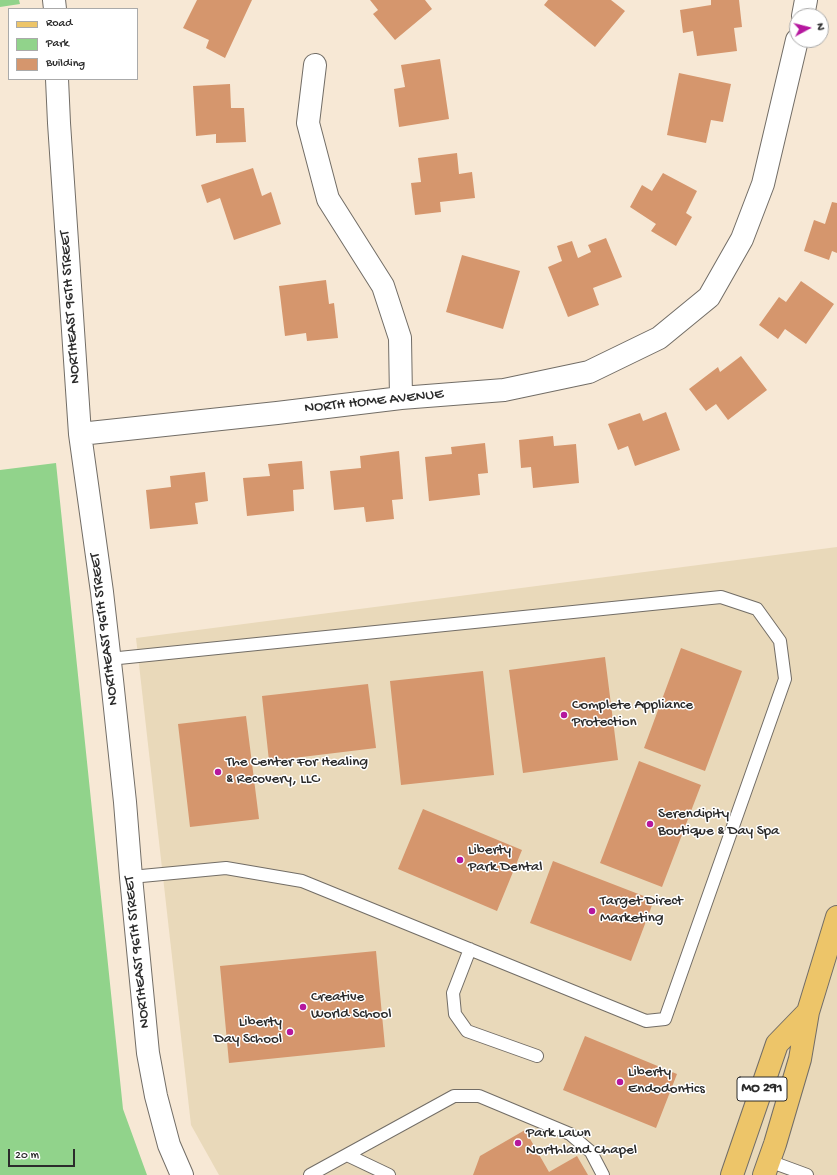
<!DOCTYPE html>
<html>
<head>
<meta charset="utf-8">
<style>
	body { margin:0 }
	#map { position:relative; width:837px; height:1175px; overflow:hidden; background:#f7e8d5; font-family:"Gochi Hand",sans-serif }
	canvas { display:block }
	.legend { position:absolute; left:8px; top:8px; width:130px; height:72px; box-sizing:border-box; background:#fff; border:1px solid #aaa; margin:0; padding:5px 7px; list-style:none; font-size:12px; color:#2b2b2b }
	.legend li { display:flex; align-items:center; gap:8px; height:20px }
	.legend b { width:20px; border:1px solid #aaa }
	.north { position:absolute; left:789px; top:8px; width:40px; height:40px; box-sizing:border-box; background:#fff; border:1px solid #aaa; border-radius:50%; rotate:83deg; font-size:11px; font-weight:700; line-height:16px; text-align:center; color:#2b2b2b }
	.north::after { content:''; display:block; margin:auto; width:14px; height:18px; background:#b5179e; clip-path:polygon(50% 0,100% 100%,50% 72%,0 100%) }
	.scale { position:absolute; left:8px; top:1149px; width:67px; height:18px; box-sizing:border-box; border:2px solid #2b2b2b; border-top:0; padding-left:5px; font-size:12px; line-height:14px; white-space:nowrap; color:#2b2b2b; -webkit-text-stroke:3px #fff; paint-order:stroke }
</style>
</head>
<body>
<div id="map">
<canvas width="837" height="1175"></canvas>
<ul class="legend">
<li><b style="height:5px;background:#edc569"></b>Road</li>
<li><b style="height:11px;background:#91d38b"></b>Park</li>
<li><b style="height:11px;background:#d5966d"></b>Building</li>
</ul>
<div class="north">N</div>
<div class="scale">20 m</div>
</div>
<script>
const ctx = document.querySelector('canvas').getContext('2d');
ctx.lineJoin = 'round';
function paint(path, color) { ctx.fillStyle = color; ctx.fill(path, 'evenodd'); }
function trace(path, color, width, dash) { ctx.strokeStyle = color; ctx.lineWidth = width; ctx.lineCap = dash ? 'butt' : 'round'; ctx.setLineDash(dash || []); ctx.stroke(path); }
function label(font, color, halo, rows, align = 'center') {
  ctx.font = font + ' "Gochi Hand",sans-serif'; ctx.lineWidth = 3; ctx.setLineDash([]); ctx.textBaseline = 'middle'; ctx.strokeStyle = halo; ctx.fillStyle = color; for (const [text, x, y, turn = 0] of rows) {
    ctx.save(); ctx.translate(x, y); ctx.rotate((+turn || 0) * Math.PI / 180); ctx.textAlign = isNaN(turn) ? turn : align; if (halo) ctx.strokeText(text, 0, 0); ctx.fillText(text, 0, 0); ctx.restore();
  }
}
paint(new Path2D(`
	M 837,547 L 837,1175 L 219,1175 L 191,1125 L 136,638 Z`), '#e9d9ba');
paint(new Path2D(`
	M 0,0 L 19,0 L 20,4 L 0,7 Z
	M 56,463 L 123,1109 L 147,1175 L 0,1175 L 0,470 Z`), '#91d38b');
paint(new Path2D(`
	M 197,0 L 252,0 L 225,58 L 206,48 L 209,40 L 183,28 Z
	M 370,0 L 425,0 L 432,9 L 395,40 L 373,14 L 378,10 Z
	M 548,0 L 611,0 L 625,11 L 595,47 L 544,5 Z
	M 711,0 L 739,0 L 742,27 L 734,28 L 737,51 L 697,56 L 693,31 L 683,33 L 680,10 L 711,5 Z
	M 440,59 L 449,119 L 399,127 L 394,89 L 405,87 L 401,65 Z
	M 679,73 L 731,84 L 723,122 L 711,120 L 706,143 L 667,135 Z
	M 230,84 L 231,108 L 244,108 L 246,142 L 216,143 L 216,134 L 196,136 L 193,86 Z
	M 457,153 L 459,174 L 472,172 L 475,198 L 440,202 L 441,212 L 415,215 L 411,183 L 421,182 L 418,158 Z
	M 253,168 L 262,196 L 271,192 L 281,224 L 234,240 L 220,198 L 207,203 L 201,185 Z
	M 663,173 L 697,191 L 686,213 L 692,217 L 676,246 L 651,231 L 656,224 L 630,207 L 642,185 L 652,191 Z
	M 832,202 L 837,203 L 837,253 L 832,251 L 829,260 L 804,251 L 814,220 L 825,224 Z
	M 606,238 L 622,277 L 593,288 L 599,305 L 568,317 L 548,267 L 562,261 L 557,246 L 572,241 L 578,258 L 591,252 L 588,245 Z
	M 462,255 L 520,271 L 503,329 L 446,312 Z
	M 326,280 L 329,304 L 334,303 L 338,338 L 307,341 L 306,333 L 285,336 L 279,286 Z
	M 801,281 L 834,304 L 806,344 L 785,329 L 778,339 L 759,325 L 779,297 L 786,302 Z
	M 741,356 L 767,390 L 728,420 L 716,404 L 706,411 L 689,389 L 718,367 L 720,372 Z
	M 666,412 L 680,450 L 635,466 L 628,446 L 618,450 L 608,424 L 640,413 L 643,421 Z
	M 553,436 L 554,446 L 576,444 L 579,483 L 533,488 L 531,467 L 521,468 L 519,440 Z
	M 485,443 L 488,473 L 478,474 L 480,495 L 429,501 L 425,457 L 452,454 L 451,447 Z
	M 399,451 L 403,499 L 392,500 L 394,519 L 366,522 L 364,507 L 334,510 L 330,471 L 361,468 L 360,456 Z
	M 302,461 L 304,489 L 293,490 L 294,511 L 247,516 L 243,478 L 270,476 L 268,464 Z
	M 205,472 L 208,501 L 195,503 L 198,524 L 150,529 L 146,490 L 171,487 L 170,476 Z
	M 681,648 L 742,671 L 705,771 L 644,748 Z
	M 605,657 L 618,760 L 523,773 L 509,670 Z
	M 483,671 L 494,775 L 401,785 L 390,681 Z
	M 368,684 L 376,748 L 269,761 L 262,696 Z
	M 246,716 L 259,819 L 190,827 L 178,724 Z
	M 639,761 L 701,785 L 662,887 L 600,863 Z
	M 423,809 L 522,850 L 497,911 L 398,869 Z
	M 553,861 L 654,900 L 631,961 L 530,923 Z
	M 376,951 L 385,1047 L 229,1063 L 220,966 Z
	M 585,1036 L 677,1074 L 656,1128 L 563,1090 Z
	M 525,1130 L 549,1172 L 577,1156 L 588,1175 L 473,1175 L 480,1156 Z`), '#d5966d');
const service = new Path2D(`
	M 109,659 L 721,597 L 757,609 L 780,641 L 785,679 L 665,1019 L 646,1021 L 302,881 L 226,868 L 131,877
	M 470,949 L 453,993 L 455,1014 L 467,1031 L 537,1056
	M 347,1155 L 389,1175
	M 769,1161 L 807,1175
	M 310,1175 L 454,1096 L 479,1096 L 570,1134 L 591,1152 L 603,1175`);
const minor = new Path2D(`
	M 54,0 L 55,9
	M 803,16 L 806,0
	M 315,65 L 308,123 L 328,199 L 383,286 L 400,338 L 401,398
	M 57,79 L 59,123 L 80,434 L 102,592 L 112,680 L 125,802 L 131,877 L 148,1053 L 156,1096 L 169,1145 L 182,1175
	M 80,434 L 277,413 L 401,398 L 504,390 L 589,372 L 659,338 L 709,297 L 742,239 L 763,184 L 797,40`);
const primary = new Path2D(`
	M 732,1175 L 777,1044 L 808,1012
	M 764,1175 L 775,1144 L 800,1059 L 808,1012 L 837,917`);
trace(service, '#726d66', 14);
trace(minor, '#726d66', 24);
trace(primary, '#726d66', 24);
trace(service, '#fff', 12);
trace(minor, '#fff', 22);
trace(primary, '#edc569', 22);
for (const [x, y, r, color] of [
	[564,715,4,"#b5179e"],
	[218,772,4,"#b5179e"],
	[650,824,4,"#b5179e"],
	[460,860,4,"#b5179e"],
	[592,911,4,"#b5179e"],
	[303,1007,4,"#b5179e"],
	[290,1032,4,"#b5179e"],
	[620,1082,4,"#b5179e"],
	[518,1143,4,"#b5179e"]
]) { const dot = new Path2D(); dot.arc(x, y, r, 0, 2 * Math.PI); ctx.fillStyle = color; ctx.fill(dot); trace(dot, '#fff', 1.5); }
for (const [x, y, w] of [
	[762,1089,50]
]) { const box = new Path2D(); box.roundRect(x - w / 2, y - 12, w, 24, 3); ctx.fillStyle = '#fff'; ctx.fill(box); trace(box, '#2b2b2b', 1); }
label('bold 14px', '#2b2b2b', null, [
	["MO 291",762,1089]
]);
label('15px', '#2b2b2b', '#fff', [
	["NORTHEAST 96TH STREET",71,307,-94],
	["NORTH HOME AVENUE",374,402,-6],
	["NORTHEAST 96TH STREET",105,629,-97],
	["NORTHEAST 96TH STREET",138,952,-96]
]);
label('15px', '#2b2b2b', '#fff', [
	["Complete Appliance",572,706],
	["Protection",572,723],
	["The Center For Healing",226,763],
	["& Recovery, LLC",226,780],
	["Serendipity",658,815],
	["Boutique & Day Spa",658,832],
	["Liberty",468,851],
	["Park Dental",468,868],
	["Target Direct",600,902],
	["Marketing",600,919],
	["Creative",311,998],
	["World School",311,1015],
	["Liberty",282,1023,"right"],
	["Day School",282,1040,"right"],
	["Liberty",628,1073],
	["Endodontics",628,1090],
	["Park Lawn",526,1134],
	["Northland Chapel",526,1151]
], 'left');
</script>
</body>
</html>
